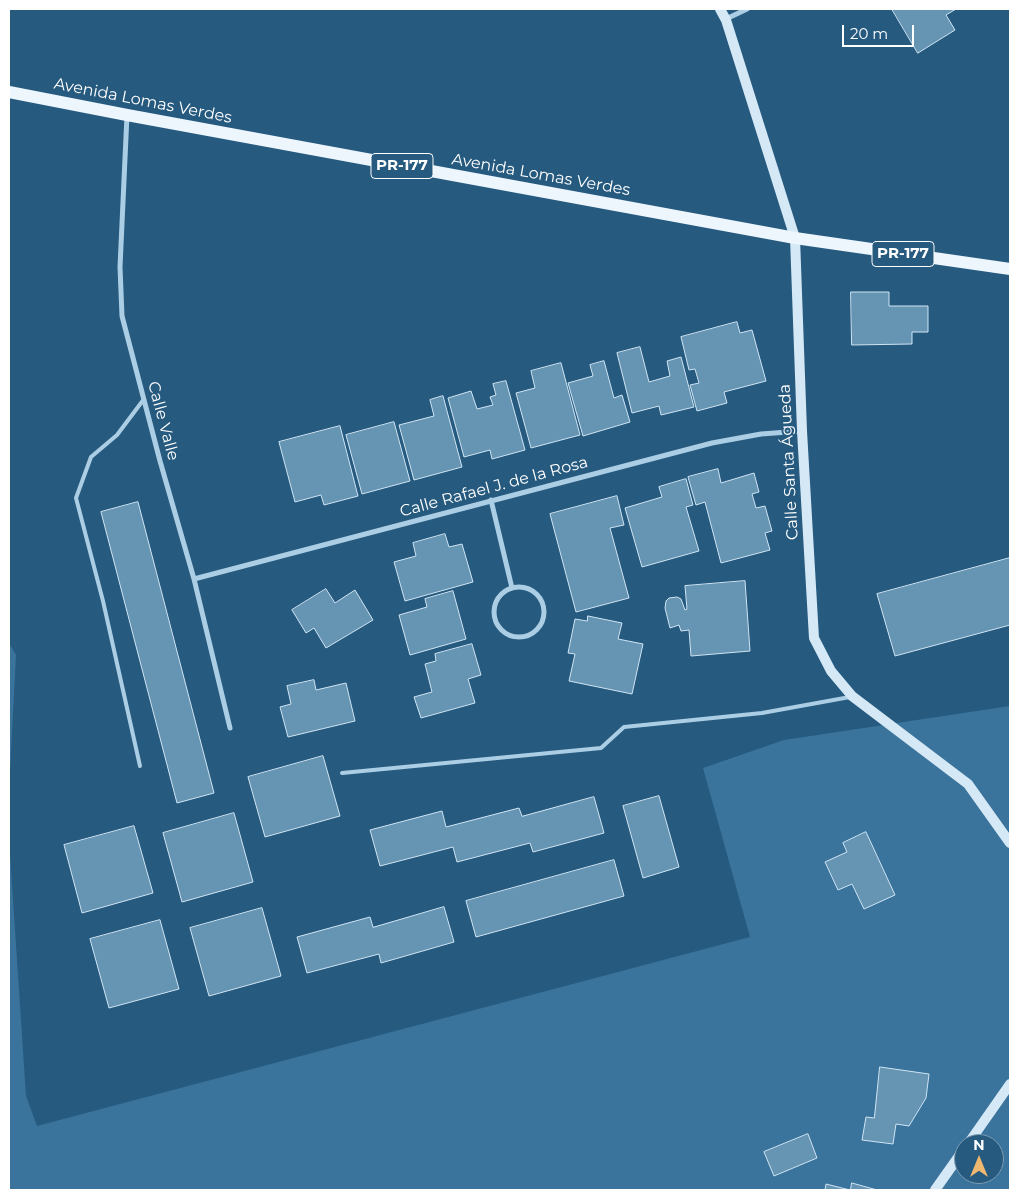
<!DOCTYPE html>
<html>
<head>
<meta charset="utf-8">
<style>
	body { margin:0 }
	#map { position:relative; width:1019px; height:1199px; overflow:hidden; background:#265a7f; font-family:Montserrat,sans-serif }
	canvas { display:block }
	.frame { position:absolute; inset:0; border:10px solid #fff; pointer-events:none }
	.north { position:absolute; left:954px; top:1134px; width:50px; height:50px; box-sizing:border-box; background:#265a7f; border:1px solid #7d9cb2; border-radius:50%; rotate:0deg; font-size:14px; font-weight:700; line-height:20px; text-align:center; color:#fff }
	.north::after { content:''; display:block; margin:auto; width:18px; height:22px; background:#eeb871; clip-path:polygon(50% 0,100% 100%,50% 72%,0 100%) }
	.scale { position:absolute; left:842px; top:25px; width:72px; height:22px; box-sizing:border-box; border:2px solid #fff; border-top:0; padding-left:6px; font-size:15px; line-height:18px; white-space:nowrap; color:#fff; -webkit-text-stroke:4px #265a7f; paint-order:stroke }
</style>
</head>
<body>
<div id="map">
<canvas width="1019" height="1199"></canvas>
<div class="frame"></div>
<div class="north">N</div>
<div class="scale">20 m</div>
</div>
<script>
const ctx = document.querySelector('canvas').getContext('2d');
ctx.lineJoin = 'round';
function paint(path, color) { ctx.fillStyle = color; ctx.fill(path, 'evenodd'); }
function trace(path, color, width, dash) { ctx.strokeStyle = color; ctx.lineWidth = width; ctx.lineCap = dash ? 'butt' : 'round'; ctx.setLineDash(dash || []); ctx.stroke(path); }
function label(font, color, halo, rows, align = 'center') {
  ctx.font = font + ' Montserrat,sans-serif'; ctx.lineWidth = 4; ctx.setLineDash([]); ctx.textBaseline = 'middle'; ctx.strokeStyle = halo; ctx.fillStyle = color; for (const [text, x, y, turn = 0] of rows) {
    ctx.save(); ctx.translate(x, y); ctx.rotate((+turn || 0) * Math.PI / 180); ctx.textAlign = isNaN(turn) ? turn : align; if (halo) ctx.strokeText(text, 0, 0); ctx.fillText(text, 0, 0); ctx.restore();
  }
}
paint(new Path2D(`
	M 9,643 L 16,655 L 9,791 Z
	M 1010,706 L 1010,1190 L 9,1190 L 9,839 L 26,1096 L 37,1126 L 750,937 L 703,768 L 784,740 ZM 964,1144 L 994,1144 L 994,1174 L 964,1174 Z`), '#3a749c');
const building = new Path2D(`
	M 892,9 L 956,9 L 946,15 L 955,30 L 918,53 Z
	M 851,292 L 889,292 L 889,306 L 928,306 L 928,332 L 912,332 L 912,344 L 852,345 Z
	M 737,322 L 740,333 L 752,330 L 766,381 L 724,392 L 727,403 L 697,411 L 690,385 L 699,383 L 695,369 L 689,370 L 681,337 Z
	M 640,347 L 649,382 L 670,376 L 667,361 L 681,357 L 694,407 L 661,415 L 659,406 L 632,413 L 617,353 Z
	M 604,361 L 614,398 L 622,395 L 630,422 L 583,436 L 568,383 L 593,376 L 590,365 Z
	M 561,363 L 580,435 L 531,448 L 516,393 L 535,388 L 531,371 Z
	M 506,381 L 525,450 L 492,459 L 490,450 L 464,457 L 448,398 L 471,391 L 477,409 L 493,405 L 490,397 L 496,395 L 493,384 Z
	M 443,396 L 462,467 L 414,480 L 399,425 L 434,416 L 430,400 Z
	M 394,422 L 410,481 L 362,494 L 346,435 Z
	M 340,426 L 358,496 L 324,505 L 321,495 L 295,502 L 279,442 Z
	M 718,469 L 721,483 L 754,473 L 759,492 L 752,494 L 756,508 L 765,506 L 772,531 L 765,533 L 770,550 L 721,563 L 705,502 L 696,505 L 688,477 Z
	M 686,479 L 693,505 L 686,507 L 699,551 L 642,567 L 625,508 L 662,497 L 659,487 Z
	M 617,496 L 624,525 L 610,528 L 629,598 L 576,612 L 550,514 Z
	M 138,502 L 214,793 L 177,803 L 101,512 Z
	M 445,534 L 449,547 L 462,544 L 473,582 L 405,601 L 394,562 L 416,556 L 413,543 Z
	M 1010,558 L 1010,625 L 895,656 L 877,594 Z
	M 745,581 L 750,651 L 691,656 L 689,630 L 681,631 L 679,625 L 670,628 L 665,608 L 666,601 L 669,598 L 677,597 L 681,599 L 685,610 L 687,609 L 685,586 Z
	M 326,589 L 335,603 L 355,590 L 373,620 L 326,648 L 314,628 L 306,633 L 292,610 Z
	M 453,591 L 466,639 L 410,655 L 399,615 L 427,607 L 425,599 Z
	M 588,616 L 622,623 L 618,639 L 643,644 L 632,694 L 569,681 L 575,654 L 568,653 L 575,619 L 587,621 Z
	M 472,644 L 481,675 L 468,679 L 475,703 L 421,718 L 414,697 L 432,692 L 425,664 L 436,661 L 435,654 Z
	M 314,680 L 316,690 L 346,683 L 355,721 L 288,737 L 280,707 L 291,704 L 287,686 Z
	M 323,756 L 340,816 L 265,837 L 248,777 Z
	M 659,796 L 679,867 L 643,878 L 623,806 Z
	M 594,797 L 604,833 L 533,852 L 530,843 L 457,862 L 453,847 L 380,866 L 370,830 L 442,811 L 446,827 L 519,808 L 522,816 Z
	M 234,813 L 253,882 L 182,902 L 163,833 Z
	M 134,826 L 153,893 L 82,913 L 64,845 Z
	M 866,832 L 895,895 L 864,909 L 852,884 L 838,890 L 825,862 L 847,852 L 843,843 Z
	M 614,860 L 624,896 L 476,937 L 466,901 Z
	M 444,907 L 454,942 L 381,963 L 379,954 L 307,973 L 297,937 L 370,917 L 373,927 Z
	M 262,908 L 281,976 L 209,996 L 190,928 Z
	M 160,920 L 179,989 L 109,1008 L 90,939 Z
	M 880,1067 L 929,1074 L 926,1098 L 909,1126 L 896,1124 L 893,1144 L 862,1140 L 866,1117 L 874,1118 Z
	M 808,1134 L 817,1158 L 774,1176 L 764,1152 Z
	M 852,1183 L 877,1190 L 825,1190 L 826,1184 L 850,1190 Z`);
paint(building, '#6694b3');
trace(building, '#cfe5f4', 1);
trace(new Path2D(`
	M 140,766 L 103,601 L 76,498 L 91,457 L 117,435 L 144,399
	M 342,773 L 601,748 L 624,727 L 762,713 L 850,697`), '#accee5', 4);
trace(new Path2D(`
	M 726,19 L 747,9
	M 127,115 L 120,267 L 122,316 L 160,461 L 194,579 L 230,728
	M 491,500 L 512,588
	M 194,579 L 712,443 L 761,434 L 802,431
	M494 612a25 25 0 1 1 50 0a25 25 0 1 1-50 0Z`), '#accee5', 5);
trace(new Path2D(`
	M 720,9 L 726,20 L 795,238 L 802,431 L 814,638 L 831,671 L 852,696 L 968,784 L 1010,843
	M 968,1144 L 1010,1084
	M 935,1190 L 964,1149`), '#d5e8f5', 10);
trace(new Path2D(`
	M 9,92 L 127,115 L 795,238 L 1010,269`), '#edf5fd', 12);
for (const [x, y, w] of [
	[402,166,62],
	[903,254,62]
]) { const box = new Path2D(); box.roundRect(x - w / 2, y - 12.5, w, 25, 4); ctx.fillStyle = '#265a7f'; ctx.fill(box); trace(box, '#fff', 1); }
label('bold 15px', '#fff', null, [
	["PR-177",402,166],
	["PR-177",903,254]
]);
label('16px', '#fff', '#265a7f', [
	["Avenida Lomas Verdes",143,101,11],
	["Avenida Lomas Verdes",541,175,10],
	["Calle Valle",163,421,75],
	["Calle Santa Águeda",789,462,-93],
	["Calle Rafael J. de la Rosa",494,487,-15]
]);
</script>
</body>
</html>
